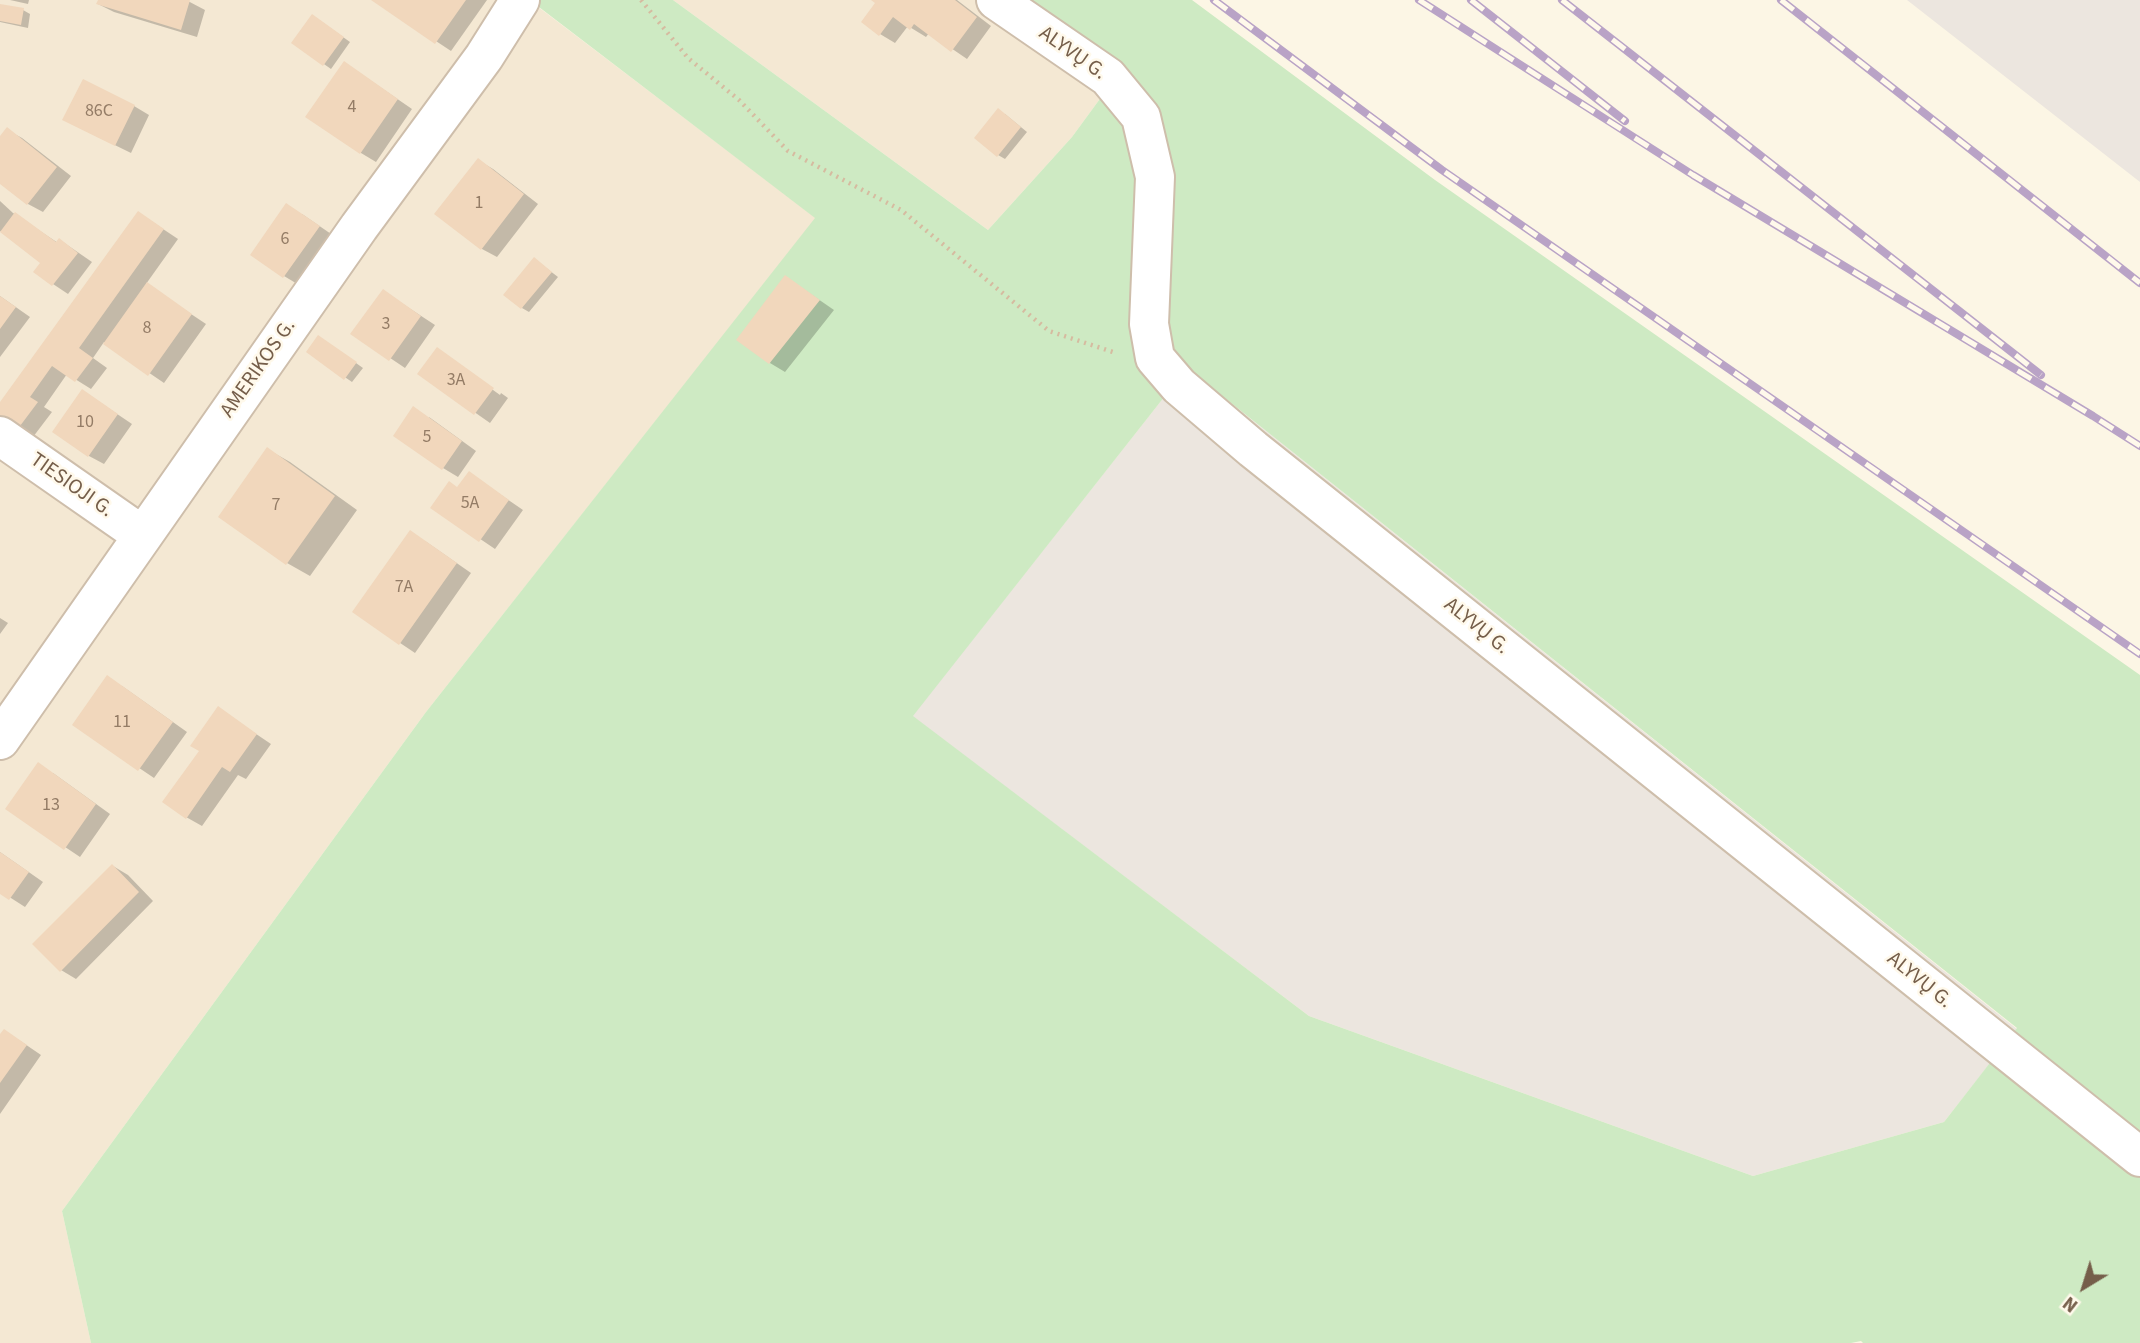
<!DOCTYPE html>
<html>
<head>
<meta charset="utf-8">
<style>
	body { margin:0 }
	#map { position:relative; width:2140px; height:1343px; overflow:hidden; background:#fcf6e5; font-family:"Source Sans 3",sans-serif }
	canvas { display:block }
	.north { position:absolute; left:2049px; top:1252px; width:70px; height:70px; -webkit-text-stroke:5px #fff9eb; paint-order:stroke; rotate:218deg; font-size:19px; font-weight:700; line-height:28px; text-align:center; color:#755e4a }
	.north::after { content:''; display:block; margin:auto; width:24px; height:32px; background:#755e4a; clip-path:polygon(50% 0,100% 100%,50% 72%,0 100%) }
</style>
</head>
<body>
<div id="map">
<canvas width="2140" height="1343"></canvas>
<div class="north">N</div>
</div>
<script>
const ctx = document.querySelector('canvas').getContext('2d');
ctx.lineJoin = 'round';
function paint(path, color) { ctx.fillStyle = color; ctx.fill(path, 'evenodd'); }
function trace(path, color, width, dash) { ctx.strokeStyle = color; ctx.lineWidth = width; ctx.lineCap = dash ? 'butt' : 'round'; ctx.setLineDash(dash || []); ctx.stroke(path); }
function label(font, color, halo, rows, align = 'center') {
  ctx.font = font + ' "Source Sans 3",sans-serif'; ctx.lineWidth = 5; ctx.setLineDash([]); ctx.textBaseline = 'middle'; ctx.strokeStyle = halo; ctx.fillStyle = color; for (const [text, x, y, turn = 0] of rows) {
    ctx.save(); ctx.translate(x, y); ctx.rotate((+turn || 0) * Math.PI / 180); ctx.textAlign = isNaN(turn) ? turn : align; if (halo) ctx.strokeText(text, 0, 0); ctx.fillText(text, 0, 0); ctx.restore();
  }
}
paint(new Path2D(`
	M 0,0 L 529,0 L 816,218 L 426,712 L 62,1211 L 91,1343 L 0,1343 Z
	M 673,0 L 1031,0 L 1124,66 L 1072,137 L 988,230 Z`), '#f4e8d3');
paint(new Path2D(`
	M 1907,0 L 2140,0 L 2140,182 L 1916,7 Z
	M 1187,368 L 2017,1029 L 1944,1122 L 1753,1176 L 1309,1016 L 912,716 Z`), '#ece6df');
paint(new Path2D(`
	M 537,0 L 673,0 L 988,230 L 1072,137 L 1124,66 L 1031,0 L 1192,0 L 1435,180 L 2140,675 L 2140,1343 L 1863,1343 L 1861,1341 L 1851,1343 L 91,1343 L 62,1211 L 426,712 L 815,218 L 535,4 ZM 1187,368 L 2017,1028 L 1944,1122 L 1753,1176 L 1309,1016 L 913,716 Z`), '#ceeac3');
paint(new Path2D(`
	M 10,0 L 29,0 L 28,4 Z
	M 100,0 L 186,0 L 205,10 L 197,37 L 114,12 L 98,4 Z
	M 374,0 L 487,0 L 451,51 Z
	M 874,0 L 957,0 L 991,26 L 967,59 L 929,33 L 926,37 L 908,26 L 895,43 L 880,34 L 878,2 Z
	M 0,6 L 23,10 L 30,14 L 28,28 L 0,22 Z
	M 319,20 L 350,42 L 331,69 L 294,43 Z
	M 345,63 L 412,109 L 376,162 L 361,153 Z
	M 134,106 L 149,115 L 131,153 L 80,128 Z
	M 1005,114 L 1027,132 L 1005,159 L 998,155 Z
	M 7,130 L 22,138 L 71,176 L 43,212 L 28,204 L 0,182 L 0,139 Z
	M 478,160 L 493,169 L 538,204 L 497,257 L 482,249 Z
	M 0,201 L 13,213 L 58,243 L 60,240 L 92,262 L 68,294 L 35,272 L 43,262 L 0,231 Z
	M 139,213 L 178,239 L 146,284 L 206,324 L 164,383 L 104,342 L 93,358 L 107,368 L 91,389 L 67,374 L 44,407 L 52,412 L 33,437 L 0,415 L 0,405 Z
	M 302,214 L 334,236 L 299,285 L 284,276 Z
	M 541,264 L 558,277 L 529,312 L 522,308 Z
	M 786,277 L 834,310 L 785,372 L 770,363 Z
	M 383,291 L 435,325 L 405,368 L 353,333 Z
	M 0,296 L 30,317 L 0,357 Z
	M 325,341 L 363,368 L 352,382 L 308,352 Z
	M 450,359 L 500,395 L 501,393 L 508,398 L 490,423 L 420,374 Z
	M 83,391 L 132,424 L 104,464 L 89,456 Z
	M 429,417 L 476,451 L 458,477 L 443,468 Z
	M 267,449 L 290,462 L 357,510 L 310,576 L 287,563 L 220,516 Z
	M 469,473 L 523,510 L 495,549 L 433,507 L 458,488 Z
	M 425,541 L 471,573 L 415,653 L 354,612 Z
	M 0,618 L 8,623 L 0,634 Z
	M 122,686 L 187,732 L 154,778 L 74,724 Z
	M 219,709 L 271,744 L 246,779 L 238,775 L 202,826 L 186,817 L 201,751 Z
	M 53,773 L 110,814 L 80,857 L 7,808 Z
	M 0,852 L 43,882 L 25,907 L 0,891 Z
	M 113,866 L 128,875 L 153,901 L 76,979 L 61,970 Z
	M 0,1037 L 19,1040 L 41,1055 L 0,1114 Z`), '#0003');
paint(new Path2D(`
	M 98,0 L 190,0 L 181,30 L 96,4 Z
	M 371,0 L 466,0 L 435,44 Z
	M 871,0 L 955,0 L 977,17 L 951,52 L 914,24 L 910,30 L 893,17 L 879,36 L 861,22 L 875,3 Z
	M 0,4 L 24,8 L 21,25 L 0,21 Z
	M 312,14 L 344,37 L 323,66 L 291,43 Z
	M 344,61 L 398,99 L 360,154 L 305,117 Z
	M 83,79 L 135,105 L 115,146 L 62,120 Z
	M 998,108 L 1021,127 L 997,157 L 974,138 Z
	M 7,127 L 57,167 L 27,205 L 0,184 L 0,136 Z
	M 478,158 L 524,194 L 481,250 L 434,214 Z
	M 286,203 L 320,226 L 283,278 L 250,255 Z
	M 138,211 L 164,229 L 79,348 L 93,358 L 75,382 L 52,366 L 30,397 L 38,402 L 17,430 L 0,417 L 0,402 Z
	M 15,212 L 56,242 L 59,238 L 78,253 L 52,286 L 33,272 L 40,263 L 0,232 Z
	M 534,257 L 552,272 L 521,309 L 503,295 Z
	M 785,275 L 820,300 L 769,364 L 736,340 Z
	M 147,282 L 192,314 L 148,376 L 103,344 Z
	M 383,289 L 421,316 L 389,361 L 350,334 Z
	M 0,296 L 16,307 L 0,329 Z
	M 318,335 L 357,362 L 344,380 L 306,352 Z
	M 437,347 L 494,388 L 474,415 L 417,374 Z
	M 82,389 L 118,414 L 88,457 L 52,432 Z
	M 413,406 L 462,441 L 442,470 L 393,436 Z
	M 267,447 L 335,496 L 286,565 L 218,517 Z
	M 469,471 L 509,500 L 479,542 L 430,508 L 449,481 L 457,487 Z
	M 410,530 L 457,563 L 399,645 L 352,612 Z
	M 107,675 L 173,722 L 138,771 L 72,725 Z
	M 218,706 L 257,734 L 230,772 L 222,767 L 186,819 L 162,802 L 199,751 L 190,746 Z
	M 38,762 L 96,804 L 64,850 L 5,809 Z
	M 0,852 L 29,872 L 9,900 L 0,894 Z
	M 112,864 L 139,892 L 60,972 L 32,944 Z
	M 4,1029 L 27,1045 L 0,1083 L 0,1034 Z`), '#f1d7bc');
const minor = new Path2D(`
	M 996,0 L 1108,77 L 1141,117 L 1155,177 L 1149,324 L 1155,358 L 1179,386 L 1253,449 L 2140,1157
	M 0,436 L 142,535
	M 0,740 L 359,227 L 484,57 L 520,0`);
trace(minor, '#cebeab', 42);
trace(new Path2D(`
	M 641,0 L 688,58 L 739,100 L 788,151 L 901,210 L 1049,331 L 1116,353`), '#d6bba0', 4.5, [2, 5]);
trace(minor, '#fff', 38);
const rail = new Path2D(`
	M 1214,0 L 1442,170 L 2140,654
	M 1419,0 L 1693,175 L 2093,416 L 2140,446
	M 1471,0 L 1625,121
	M 1562,0 L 2041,375
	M 1781,0 L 2140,283`);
trace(rail, '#b9a3c6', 8);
trace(rail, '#fff9eb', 5, [16]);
label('18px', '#947c66', null, [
	["4",352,108],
	["86C",99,112],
	["1",479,204],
	["6",285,240],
	["3",386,325],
	["8",147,329],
	["3A",456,381],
	["10",85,423],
	["5",427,438],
	["5A",470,504],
	["7",276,506],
	["7A",404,588],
	["11",122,723],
	["13",51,806]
]);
label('21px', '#755e4a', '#fff9eb', [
	["ALYVŲ G.",1072,54,35],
	["AMERIKOS G.",259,369,-55],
	["TIESIOJI G.",71,486,35],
	["ALYVŲ G.",1476,627,39],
	["ALYVŲ G.",1919,981,39]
]);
</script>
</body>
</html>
